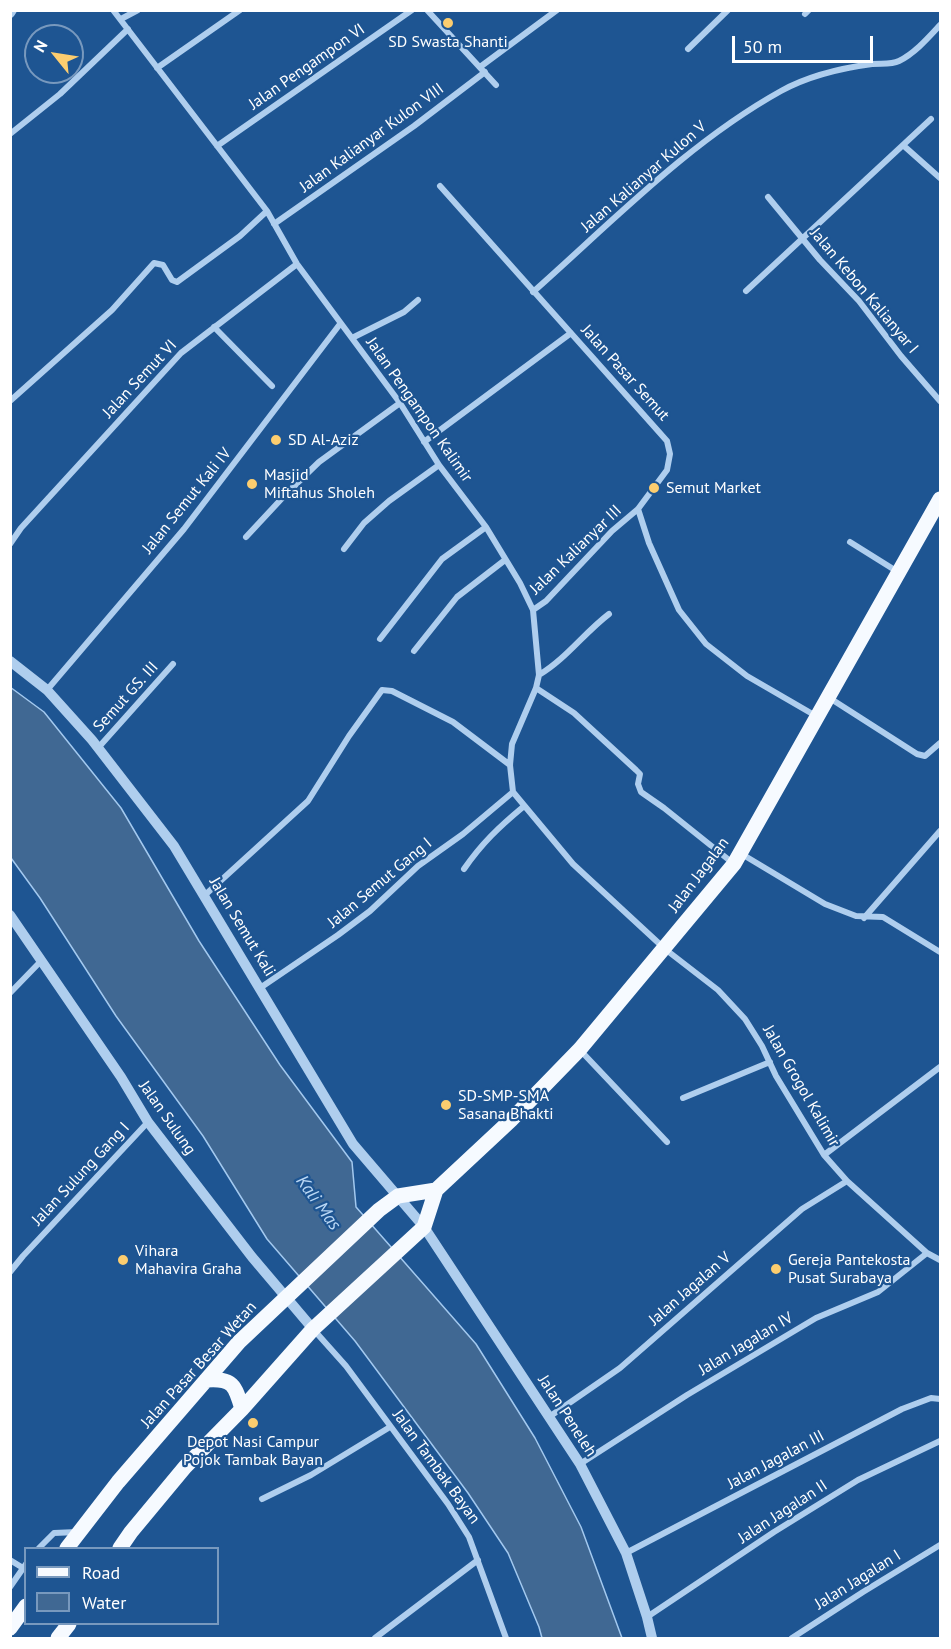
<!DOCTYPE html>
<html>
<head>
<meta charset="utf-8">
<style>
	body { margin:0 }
	#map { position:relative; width:951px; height:1649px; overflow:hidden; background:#1e5592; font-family:"PT Sans",sans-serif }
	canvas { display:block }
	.frame { position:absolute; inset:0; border:12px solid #fff; pointer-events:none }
	.legend { position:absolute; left:24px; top:1547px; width:195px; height:78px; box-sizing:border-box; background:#1e5592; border:2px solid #7899be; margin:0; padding:8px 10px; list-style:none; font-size:18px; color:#fff }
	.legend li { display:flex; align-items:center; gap:12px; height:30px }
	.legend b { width:30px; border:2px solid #7899be }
	.north { position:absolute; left:24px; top:24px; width:60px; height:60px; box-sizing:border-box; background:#1e5592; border:2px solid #7899be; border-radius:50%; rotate:300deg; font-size:16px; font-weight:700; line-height:24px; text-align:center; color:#fff }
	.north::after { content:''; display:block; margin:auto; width:21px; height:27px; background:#fccd6f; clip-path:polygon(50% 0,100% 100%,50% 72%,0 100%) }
	.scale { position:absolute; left:732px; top:36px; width:141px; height:27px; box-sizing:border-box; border:3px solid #fff; border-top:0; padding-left:8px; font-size:18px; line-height:21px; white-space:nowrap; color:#fff; -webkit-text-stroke:4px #1e5592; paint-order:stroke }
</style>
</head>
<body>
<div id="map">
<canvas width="951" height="1649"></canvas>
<div class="frame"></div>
<ul class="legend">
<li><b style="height:8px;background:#f6faff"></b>Road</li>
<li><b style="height:16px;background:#406893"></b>Water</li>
</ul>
<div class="north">N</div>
<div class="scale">50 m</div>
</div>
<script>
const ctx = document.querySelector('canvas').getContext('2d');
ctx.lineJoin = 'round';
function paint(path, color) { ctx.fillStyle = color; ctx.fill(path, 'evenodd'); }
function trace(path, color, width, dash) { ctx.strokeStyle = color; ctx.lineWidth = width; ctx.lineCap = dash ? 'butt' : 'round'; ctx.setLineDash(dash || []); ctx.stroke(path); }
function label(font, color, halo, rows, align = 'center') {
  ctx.font = font + ' "PT Sans",sans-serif'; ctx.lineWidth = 4.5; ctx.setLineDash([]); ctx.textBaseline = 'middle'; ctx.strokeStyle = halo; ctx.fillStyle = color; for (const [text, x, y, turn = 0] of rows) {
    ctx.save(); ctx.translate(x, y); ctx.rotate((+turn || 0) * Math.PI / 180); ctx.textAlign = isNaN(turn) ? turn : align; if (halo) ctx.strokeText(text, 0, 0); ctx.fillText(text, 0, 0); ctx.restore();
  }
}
const water = new Path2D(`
	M 10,687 L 44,712 L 121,808 L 199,941 L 280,1065 L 352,1162 L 356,1207 L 476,1344 L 535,1438 L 581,1527 L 622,1638 L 542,1638 L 539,1627 L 508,1553 L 468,1493 L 355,1341 L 267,1239 L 203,1136 L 116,1016 L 40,898 L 11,858 Z`);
paint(water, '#406893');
trace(water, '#a3c9ef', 1.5);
trace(new Path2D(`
	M 113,10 L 267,211 L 297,264 L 400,403 L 439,465 L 486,527 L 520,583 L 533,610 L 539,675 L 536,688 L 512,744 L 510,765 L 513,792 L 573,864 L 665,949 L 718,990 L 745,1019 L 762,1046 L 776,1076 L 824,1155 L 847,1181 L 927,1253 L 940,1260
	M 427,10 L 496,85
	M 805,14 L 809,10
	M 121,19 L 138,10
	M 688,49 L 728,10
	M 480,67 L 557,10
	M 157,68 L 240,10
	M 10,134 L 60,94 L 128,29
	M 217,146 L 412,10
	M 904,146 L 940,178
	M 440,186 L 667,441 L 670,454 L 667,470 L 638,509 L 612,531 L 546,601 L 533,610
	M 768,197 L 820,260 L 859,301 L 901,356 L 940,401
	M 274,224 L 414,126 L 485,72
	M 746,291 L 931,119
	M 533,292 C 612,222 689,142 781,91 C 808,76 842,68 872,64 C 881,63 891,65 899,61 C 915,53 928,38 940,25
	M 214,327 L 272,386
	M 352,338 L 404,312 L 418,300
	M 10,401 L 112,310 L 154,263 L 163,265 L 172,280 L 177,282 L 240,236 L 267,211
	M 424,442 L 571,333
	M 638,509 L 649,543 L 679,610 L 706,644 L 747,676 L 816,716
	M 246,537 L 286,494 L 319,462 L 400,403
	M 850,542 L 898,572
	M 10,544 L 21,528 L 181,353 L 297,264
	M 344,549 L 364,523 L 389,501 L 439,465
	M 380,639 L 442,559 L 486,527
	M 414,651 L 457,597 L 505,560
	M 539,675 C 566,659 584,633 609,614
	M 536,688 L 574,713 L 636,770 L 640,774 L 638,784 L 641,792 L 664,808 L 734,864
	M 47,690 L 184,529 L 340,324
	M 828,697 L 917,754 L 925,756 L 940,743
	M 98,748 L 173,664
	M 740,853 L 825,904 L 856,916 L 883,917 L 940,952
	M 464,869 C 482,843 499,827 523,807
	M 205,895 L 308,801 L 349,736 L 382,690 L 392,691 L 453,722 L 510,765
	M 864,918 L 940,831
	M 260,988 L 338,935 L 370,911 L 418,866 L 463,834 L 513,792
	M 10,993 L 41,961
	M 580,1050 L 667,1142
	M 683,1098 L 770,1062
	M 824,1155 L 940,1067
	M 10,1272 L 23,1256 L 148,1122
	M 313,1329 L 346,1366 L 448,1504 L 469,1537 L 506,1638
	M 549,1417 L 620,1368 L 802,1209 L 847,1181
	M 580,1464 L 687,1395 L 816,1318 L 878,1292 L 927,1253
	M 262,1499 L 311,1475 L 390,1427
	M 39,1548 L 54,1533 L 77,1532
	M 626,1553 L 902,1409 L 931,1398 L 940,1399
	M 10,1560 L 23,1568
	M 10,1587 L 26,1564
	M 647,1617 L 774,1532 L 858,1480 L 940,1441
	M 375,1638 L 478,1560
	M 792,1638 L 863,1592 L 940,1545`), '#afceee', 6);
trace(new Path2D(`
	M 10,13 L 12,10
	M 10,661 L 47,690 L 92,740 L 174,846 L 353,1144 L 424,1227 L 580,1464 L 626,1553 L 647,1617 L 652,1638
	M 10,915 L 121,1077 L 148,1122 L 252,1257 L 313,1329`), '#afceee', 10);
trace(new Path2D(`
	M 206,1380 C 233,1378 235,1385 242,1409
	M 67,1548 L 118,1482 L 239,1342 L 379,1210 L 398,1196 L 436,1190
	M 120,1548 L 131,1532 L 185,1467 L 242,1409 L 313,1329 L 424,1227 L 436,1190 L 511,1120 L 580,1049 L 734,864 L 940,499
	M 10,1628 L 26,1606
	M 58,1638 L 69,1624`), '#f6faff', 15);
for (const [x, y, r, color] of [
	[448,23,6,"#fccd6f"],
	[276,440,6,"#fccd6f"],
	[252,484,6,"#fccd6f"],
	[654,488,6,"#fccd6f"],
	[446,1105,6,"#fccd6f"],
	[123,1260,6,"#fccd6f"],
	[776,1269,6,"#fccd6f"],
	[253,1423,6,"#fccd6f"]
]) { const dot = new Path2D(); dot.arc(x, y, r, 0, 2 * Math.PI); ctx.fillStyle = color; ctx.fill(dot); trace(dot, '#1e5592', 2); }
label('16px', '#fff', '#1e5592', [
	["SD Swasta Shanti",448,42,"center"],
	["SD Al-Aziz",288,440],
	["Masjid",264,475],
	["Miftahus Sholeh",264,493],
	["Semut Market",666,488],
	["SD-SMP-SMA",458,1096],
	["Sasana Bhakti",458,1114],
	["Vihara",135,1251],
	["Mahavira Graha",135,1269],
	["Gereja Pantekosta",788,1260],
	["Pusat Surabaya",788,1278],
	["Depot Nasi Campur",253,1442,"center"],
	["Pojok Tambak Bayan",253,1460,"center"]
], 'left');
label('16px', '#fff', '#1e5592', [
	["Jalan Pengampon VI",307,67,-35],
	["Jalan Kalianyar Kulon VIII",372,138,-36],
	["Jalan Kalianyar Kulon V",644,177,-41],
	["Jalan Kebon Kalianyar I",864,291,50],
	["Jalan Pasar Semut",625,373,48],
	["Jalan Semut VI",140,379,-47],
	["Jalan Pengampon Kalimir",419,410,55],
	["Jalan Semut Kali IV",187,501,-51],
	["Jalan Kalianyar III",576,550,-44],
	["Semut GS. III",126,697,-48],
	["Jalan Jagalan",699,875,-53],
	["Jalan Semut Gang I",380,883,-40],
	["Jalan Semut Kali",242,927,59],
	["Jalan Grogol Kalimir",801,1086,60],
	["Jalan Sulung",167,1118,55],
	["Jalan Sulung Gang I",81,1174,-47],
	["Jalan Jagalan V",690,1289,-41],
	["Jalan Jagalan IV",746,1344,-31],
	["Jalan Pasar Besar Wetan",199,1365,-48],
	["Jalan Peneleh",567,1416,57],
	["Jalan Jagalan III",776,1460,-28],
	["Jalan Tambak Bayan",436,1467,54],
	["Jalan Jagalan II",783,1512,-33],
	["Jalan Jagalan I",858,1580,-32]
]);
label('italic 18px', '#bbd8f5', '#1e5592', [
	["Kali Mas",318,1203,54]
]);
</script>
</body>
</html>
